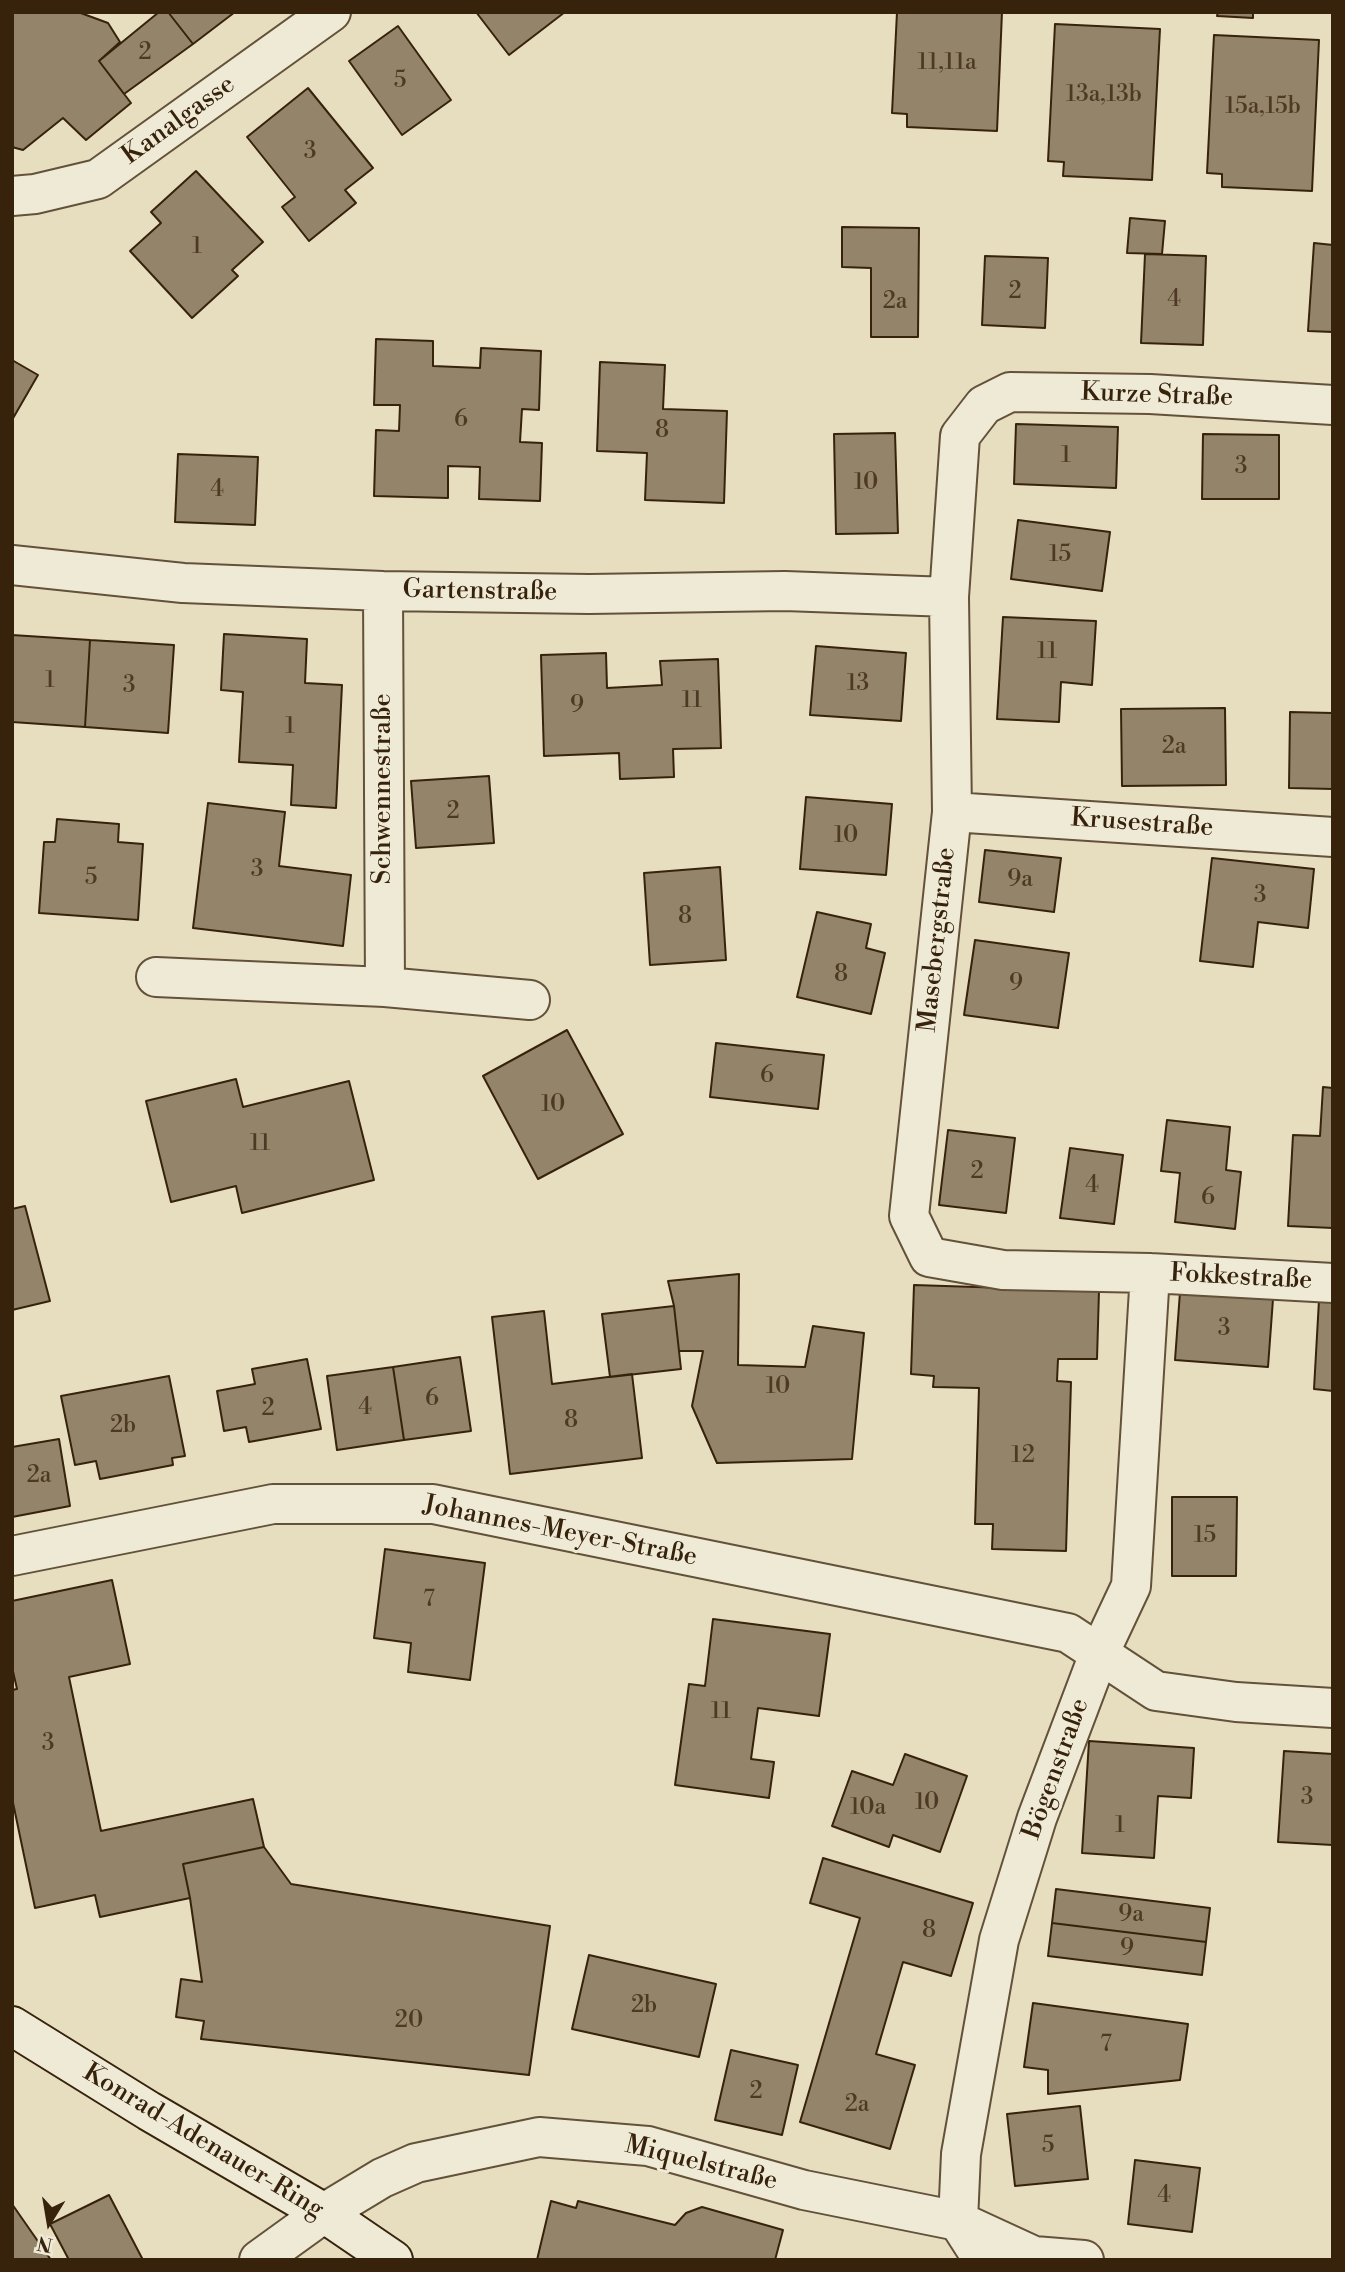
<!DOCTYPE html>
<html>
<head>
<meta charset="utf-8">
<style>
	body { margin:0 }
	#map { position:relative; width:1345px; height:2272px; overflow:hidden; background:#e7dec0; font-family:"Libre Bodoni",serif }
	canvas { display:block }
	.frame { position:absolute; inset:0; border:14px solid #37220c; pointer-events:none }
	.north { position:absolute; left:14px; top:2188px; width:70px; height:70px; -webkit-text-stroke:5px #efead6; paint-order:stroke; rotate:191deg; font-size:19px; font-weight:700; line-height:28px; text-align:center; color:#37220c }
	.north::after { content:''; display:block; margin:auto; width:24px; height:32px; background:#37220c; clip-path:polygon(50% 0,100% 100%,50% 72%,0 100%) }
</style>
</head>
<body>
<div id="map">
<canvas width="1345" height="2272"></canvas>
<div class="frame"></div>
<div class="north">N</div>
</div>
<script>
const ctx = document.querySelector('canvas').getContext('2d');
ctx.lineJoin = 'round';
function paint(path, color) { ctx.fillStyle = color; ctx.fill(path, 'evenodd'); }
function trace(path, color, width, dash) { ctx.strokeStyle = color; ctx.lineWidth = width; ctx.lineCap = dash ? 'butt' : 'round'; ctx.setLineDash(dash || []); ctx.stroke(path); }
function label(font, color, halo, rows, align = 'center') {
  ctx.font = font + ' "Libre Bodoni",serif'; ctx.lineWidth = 6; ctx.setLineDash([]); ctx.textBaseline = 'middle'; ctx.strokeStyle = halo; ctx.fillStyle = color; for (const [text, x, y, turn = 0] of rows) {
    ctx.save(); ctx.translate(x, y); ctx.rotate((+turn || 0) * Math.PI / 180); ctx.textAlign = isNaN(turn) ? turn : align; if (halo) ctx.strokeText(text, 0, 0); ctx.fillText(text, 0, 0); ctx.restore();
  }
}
const building = new Path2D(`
	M 12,12 L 78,12 L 108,23 L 120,42 L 99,61 L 131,103 L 86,140 L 63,118 L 23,150 L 12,147 Z
	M 159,12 L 168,12 L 193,44 L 124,94 L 99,61 Z
	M 168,12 L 235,12 L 193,44 Z
	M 476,12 L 565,12 L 509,55 Z
	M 897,12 L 1002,12 L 997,131 L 907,127 L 907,114 L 892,113 Z
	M 1218,12 L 1253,12 L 1253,18 L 1217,16 Z
	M 1055,24 L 1160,29 L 1152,180 L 1063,176 L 1064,162 L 1048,161 Z
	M 398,26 L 451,100 L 402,135 L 349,61 Z
	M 1214,35 L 1319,40 L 1312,191 L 1222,187 L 1222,174 L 1207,173 Z
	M 308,88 L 373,168 L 345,190 L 356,203 L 309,241 L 282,207 L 295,197 L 247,137 Z
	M 196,171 L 263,242 L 232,270 L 238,276 L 192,318 L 130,251 L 161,223 L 151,212 Z
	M 1130,218 L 1165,221 L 1162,254 L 1127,253 Z
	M 842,227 L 919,228 L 918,337 L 871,337 L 871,268 L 842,267 Z
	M 1314,243 L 1333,245 L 1333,332 L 1308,331 Z
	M 1145,254 L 1206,256 L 1203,345 L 1141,343 Z
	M 985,256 L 1048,258 L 1045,328 L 982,325 Z
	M 376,339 L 433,341 L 433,366 L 480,368 L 481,348 L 541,351 L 539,410 L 522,409 L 520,442 L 542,443 L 540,501 L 479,499 L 480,467 L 448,466 L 448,498 L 374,496 L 376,430 L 399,431 L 400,405 L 374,405 Z
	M 12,360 L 38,375 L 12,420 Z
	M 600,362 L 665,365 L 663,409 L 727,411 L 724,503 L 645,500 L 647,453 L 597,451 Z
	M 1016,424 L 1118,427 L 1116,488 L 1014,484 Z
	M 895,433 L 898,533 L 836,534 L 834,434 Z
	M 1203,434 L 1279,435 L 1279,499 L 1202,499 Z
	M 178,454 L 258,457 L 255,525 L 175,522 Z
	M 1018,520 L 1110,532 L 1102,591 L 1011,579 Z
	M 1003,617 L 1096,621 L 1092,685 L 1061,682 L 1059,722 L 997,719 Z
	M 224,634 L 307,639 L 305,683 L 342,685 L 336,808 L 291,805 L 293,765 L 239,762 L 243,692 L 221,690 Z
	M 12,635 L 90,640 L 85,727 L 12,722 Z
	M 90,640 L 174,645 L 168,733 L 85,727 Z
	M 816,646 L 906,653 L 901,721 L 810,715 Z
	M 606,653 L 607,688 L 662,685 L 660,661 L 718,659 L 721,748 L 673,749 L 674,777 L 620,779 L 619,753 L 544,756 L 541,655 Z
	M 1225,708 L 1226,785 L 1122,786 L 1121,709 Z
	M 1290,712 L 1333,713 L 1333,789 L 1289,788 Z
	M 489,776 L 494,843 L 416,848 L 411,781 Z
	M 806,797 L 892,804 L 886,875 L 800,869 Z
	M 208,803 L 285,812 L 279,866 L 351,875 L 343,946 L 193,928 Z
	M 57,819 L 119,824 L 118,842 L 143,844 L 138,920 L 39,913 L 44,842 L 55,842 Z
	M 985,850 L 1061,858 L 1054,912 L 979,902 Z
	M 1212,858 L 1314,869 L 1308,928 L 1258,922 L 1253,967 L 1200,961 Z
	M 720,867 L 726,960 L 650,965 L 644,873 Z
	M 817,912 L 871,924 L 866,948 L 885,953 L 871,1014 L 797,997 Z
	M 975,940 L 1069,953 L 1058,1028 L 964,1015 Z
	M 567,1030 L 623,1134 L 538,1179 L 483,1076 Z
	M 716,1043 L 824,1055 L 818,1109 L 710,1097 Z
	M 236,1079 L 243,1107 L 349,1081 L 374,1180 L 242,1213 L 236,1186 L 171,1202 L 146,1101 Z
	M 1323,1087 L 1333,1088 L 1333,1228 L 1288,1226 L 1293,1135 L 1320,1136 Z
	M 1167,1120 L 1230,1127 L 1226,1170 L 1241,1172 L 1235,1229 L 1175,1222 L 1180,1173 L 1161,1171 Z
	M 948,1130 L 1015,1138 L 1006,1213 L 939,1205 Z
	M 1070,1148 L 1123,1155 L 1114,1224 L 1060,1218 Z
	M 25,1206 L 50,1301 L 12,1310 L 12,1209 Z
	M 739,1274 L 738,1365 L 805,1367 L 813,1326 L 864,1333 L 852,1459 L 717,1463 L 692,1406 L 703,1351 L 679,1351 L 674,1306 L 668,1281 Z
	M 914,1285 L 1099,1291 L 1097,1359 L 1058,1359 L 1057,1381 L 1071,1382 L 1066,1551 L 992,1549 L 993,1524 L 975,1524 L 979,1388 L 933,1387 L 934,1376 L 911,1374 Z
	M 1180,1292 L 1273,1299 L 1268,1367 L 1175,1360 Z
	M 1319,1300 L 1333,1300 L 1333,1391 L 1314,1389 Z
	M 674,1306 L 681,1369 L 610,1377 L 602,1314 Z
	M 544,1311 L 552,1384 L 632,1374 L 642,1458 L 510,1474 L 492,1317 Z
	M 460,1357 L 471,1431 L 404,1440 L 393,1367 Z
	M 307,1359 L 321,1429 L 249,1442 L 246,1427 L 224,1431 L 217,1391 L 255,1384 L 252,1369 Z
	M 393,1367 L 404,1440 L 337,1450 L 327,1376 Z
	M 169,1376 L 185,1456 L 172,1458 L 173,1465 L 100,1479 L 96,1461 L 75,1465 L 61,1396 Z
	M 59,1439 L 70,1506 L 12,1517 L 12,1447 Z
	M 1172,1497 L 1237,1497 L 1236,1576 L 1172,1576 Z
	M 385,1549 L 485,1563 L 470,1680 L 408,1672 L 411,1643 L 374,1638 Z
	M 112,1580 L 130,1664 L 69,1677 L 101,1831 L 253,1799 L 264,1847 L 183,1864 L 190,1898 L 100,1917 L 95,1895 L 35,1908 L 12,1798 L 12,1690 L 17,1689 L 12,1667 L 12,1601 Z
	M 713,1619 L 830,1634 L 819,1716 L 758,1708 L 751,1759 L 774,1762 L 769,1798 L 675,1785 L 689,1684 L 705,1686 Z
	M 1089,1741 L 1194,1748 L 1191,1798 L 1158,1796 L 1154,1858 L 1082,1853 Z
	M 1284,1751 L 1333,1754 L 1333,1845 L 1278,1842 Z
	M 905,1754 L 967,1776 L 940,1852 L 893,1835 L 889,1847 L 832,1826 L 852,1771 L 893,1785 Z
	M 264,1847 L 291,1884 L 550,1926 L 529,2075 L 201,2039 L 204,2021 L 176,2017 L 181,1979 L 202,1982 L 190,1898 L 183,1864 Z
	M 823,1858 L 973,1903 L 951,1976 L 903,1962 L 876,2054 L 915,2065 L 890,2149 L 800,2122 L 860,1918 L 810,1903 Z
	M 1056,1889 L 1210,1908 L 1206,1942 L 1052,1923 Z
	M 1052,1923 L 1206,1942 L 1202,1975 L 1048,1956 Z
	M 589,1955 L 716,1984 L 699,2057 L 572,2029 Z
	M 1033,2003 L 1188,2024 L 1180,2080 L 1048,2094 L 1048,2070 L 1024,2067 Z
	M 731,2050 L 798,2065 L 782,2135 L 715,2120 Z
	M 1080,2106 L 1088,2179 L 1015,2186 L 1007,2114 Z
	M 1135,2160 L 1200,2168 L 1192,2232 L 1128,2224 Z
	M 109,2195 L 143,2260 L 69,2260 L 50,2224 Z
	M 551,2201 L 576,2208 L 578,2201 L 675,2225 L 686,2213 L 702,2207 L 783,2230 L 775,2260 L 537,2260 Z
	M 12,2204 L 51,2260 L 12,2260 Z`);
paint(building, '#93846a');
trace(building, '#37220c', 2);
const street = new Path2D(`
	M 12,196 L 35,194 L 98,179 L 331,12
	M 1333,405 L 1150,394 L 1010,392 L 984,405 L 960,436 L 949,597 L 952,812 L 909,1216 L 929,1257 L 1003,1270 L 1150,1273 L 1333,1283
	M 12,565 L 183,583 L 383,591 L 589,594 L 785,591 L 949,597
	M 383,591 L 385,987
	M 952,812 L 1333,837
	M 156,977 L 385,987 L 530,1000
	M 12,1556 L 273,1504 L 433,1504 L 1068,1633 L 1156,1691 L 1236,1702 L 1333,1708
	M 259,2260 L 324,2213 L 382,2178 L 416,2163 L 539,2137 L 648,2146 L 804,2190 L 958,2221 L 1034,2256 L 1084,2260
	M 983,2260 L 958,2221 L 961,2154 L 999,1940 L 1037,1818 L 1099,1654 L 1131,1586 L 1150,1273`);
const secondary = new Path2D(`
	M 12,2026 L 149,2111 L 324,2213 L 393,2260`);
trace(street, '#635139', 42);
trace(secondary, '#37220c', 42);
trace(street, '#efead6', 38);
trace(secondary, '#efead6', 38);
label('23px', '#4e3a24', null, [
	["2",145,53],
	["11,11a",947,63],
	["5",400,81],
	["13a,13b",1104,95],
	["15a,15b",1263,107],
	["3",310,152],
	["1",197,247],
	["2",1015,292],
	["4",1174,300],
	["2a",895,302],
	["6",461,420],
	["8",662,431],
	["1",1066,456],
	["3",1241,467],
	["10",866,483],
	["4",217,490],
	["15",1060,555],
	["11",1047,652],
	["1",50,681],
	["13",858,684],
	["3",129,686],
	["11",692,701],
	["9",577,706],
	["1",290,727],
	["2a",1174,747],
	["2",453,812],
	["10",846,836],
	["3",257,870],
	["5",91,878],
	["9a",1020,880],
	["3",1260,896],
	["8",685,917],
	["8",841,975],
	["9",1016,984],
	["6",767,1076],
	["10",553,1105],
	["11",260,1144],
	["2",977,1172],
	["4",1092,1186],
	["6",1208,1198],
	["3",1224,1329],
	["10",778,1387],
	["6",432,1399],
	["4",365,1408],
	["2",268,1409],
	["8",571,1421],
	["2b",123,1426],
	["12",1023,1456],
	["2a",39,1476],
	["15",1205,1536],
	["7",429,1600],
	["11",721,1712],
	["3",48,1744],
	["3",1307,1798],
	["10",927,1803],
	["10a",868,1808],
	["1",1120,1826],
	["9a",1131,1915],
	["8",929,1931],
	["9",1127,1949],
	["2b",644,2006],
	["20",409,2021],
	["7",1106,2045],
	["2",756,2092],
	["2a",857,2105],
	["5",1048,2146],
	["4",1164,2196]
]);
label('26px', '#37220c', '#efead6', [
	["Kanalgasse",179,121,-36],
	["Kurze Straße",1157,396,2],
	["Gartenstraße",480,592,1],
	["Schwennestraße",384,789,-90],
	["Krusestraße",1142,824,4],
	["Masebergstraße",938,940,-84],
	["Fokkestraße",1241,1278,3],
	["Johannes-Meyer-Straße",560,1532,11],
	["Bögenstraße",1057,1769,-70],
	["Konrad-Adenauer-Ring",203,2142,31],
	["Miquelstraße",701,2164,14]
]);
</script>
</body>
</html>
